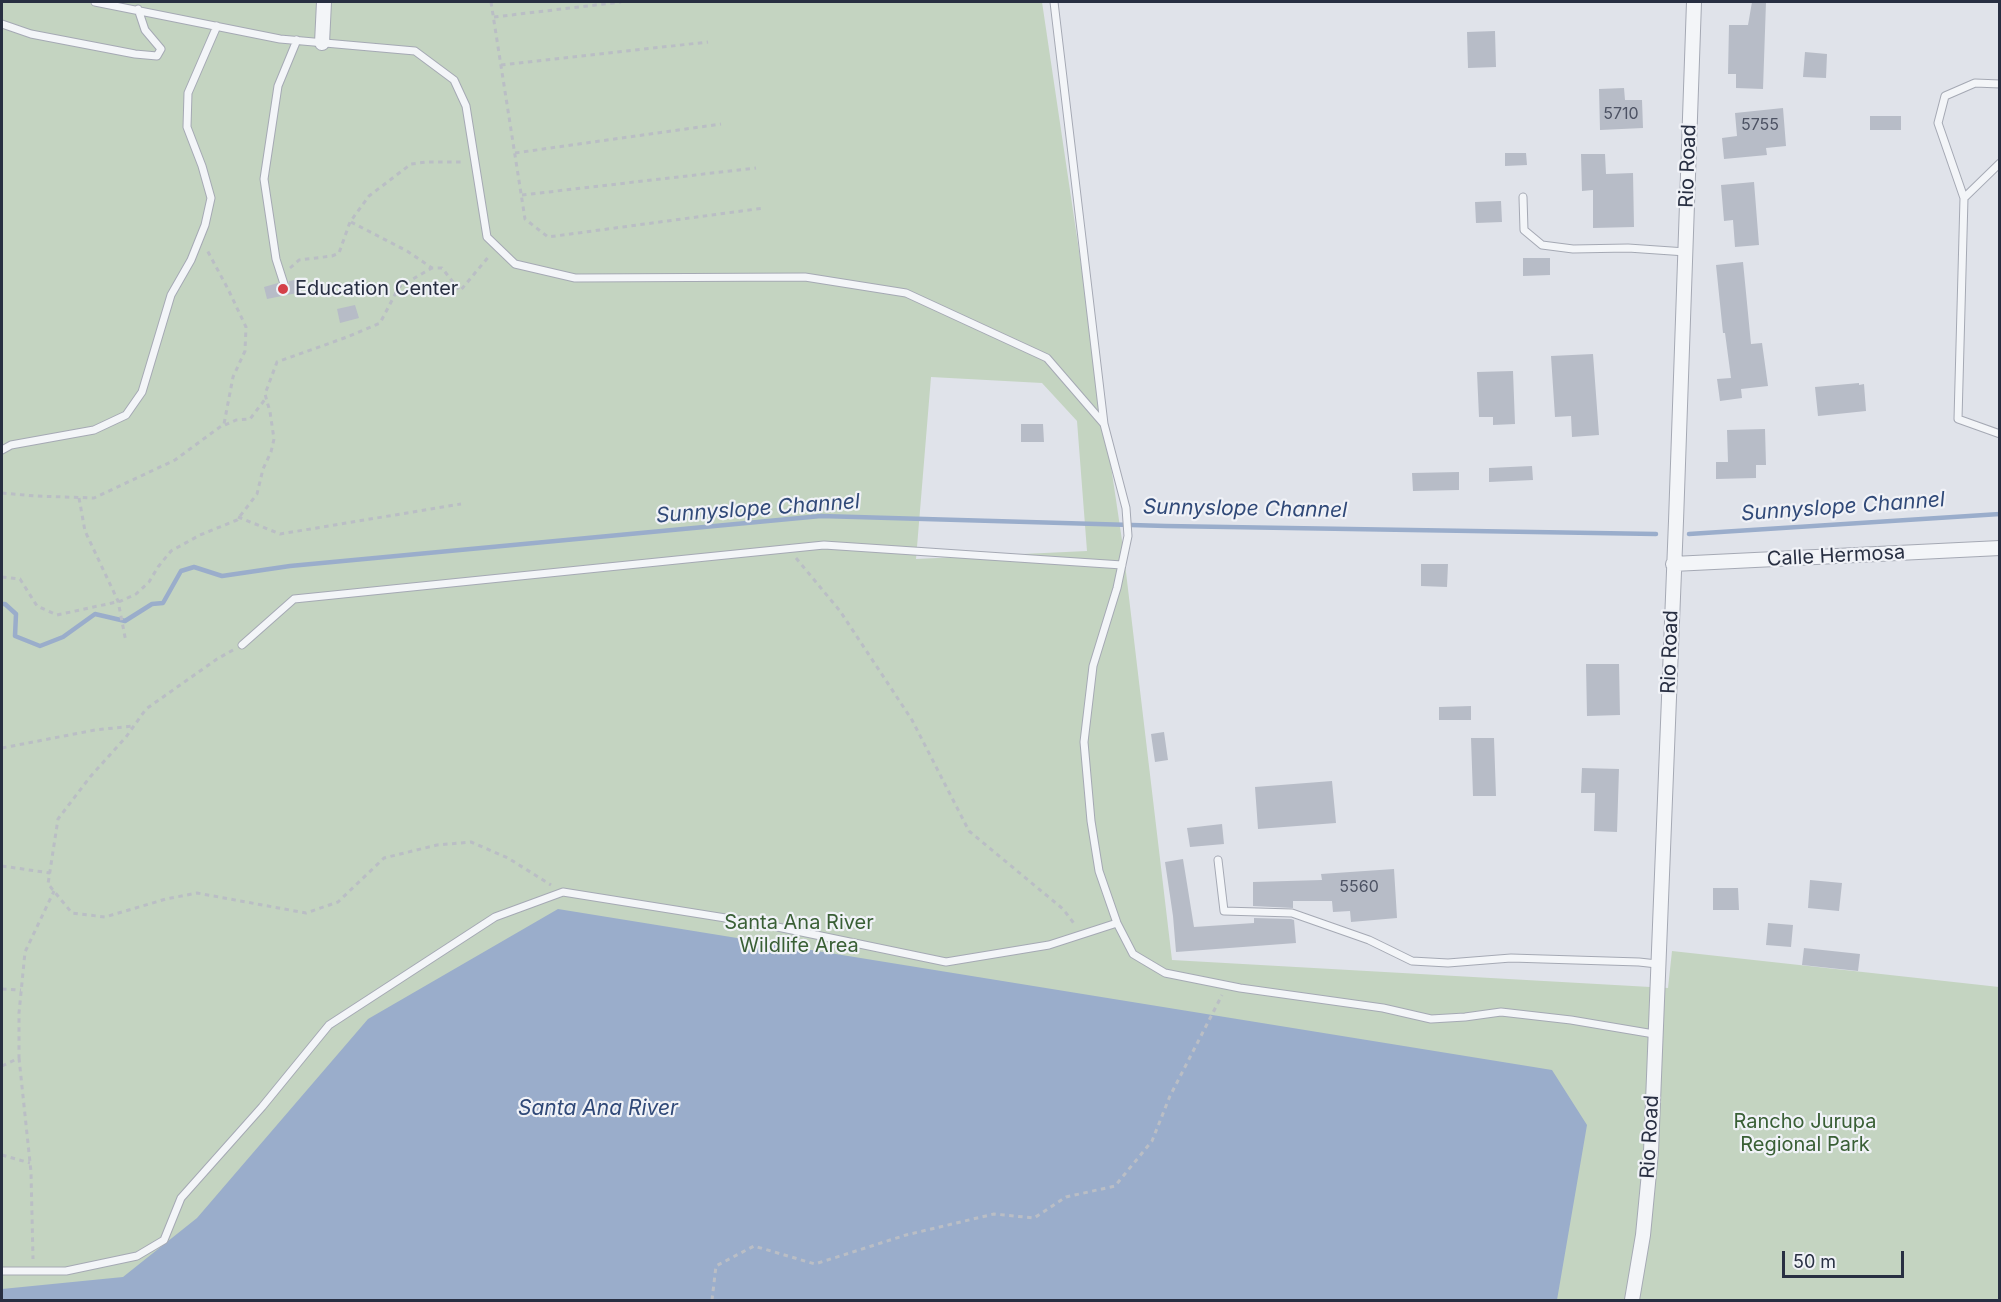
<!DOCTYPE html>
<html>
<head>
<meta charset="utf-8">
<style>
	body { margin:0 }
	#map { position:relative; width:2001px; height:1302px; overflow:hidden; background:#e0e3ea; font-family:Inter,sans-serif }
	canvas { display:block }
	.frame { position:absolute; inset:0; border:3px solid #282f42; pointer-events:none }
	.scale { position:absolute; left:1782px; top:1251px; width:122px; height:27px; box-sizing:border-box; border:3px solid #282f42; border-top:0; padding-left:8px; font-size:18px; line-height:21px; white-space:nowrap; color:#282f42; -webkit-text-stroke:4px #f0f2f7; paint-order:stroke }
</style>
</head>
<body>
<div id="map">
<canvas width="2001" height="1302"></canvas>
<div class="frame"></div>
<div class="scale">50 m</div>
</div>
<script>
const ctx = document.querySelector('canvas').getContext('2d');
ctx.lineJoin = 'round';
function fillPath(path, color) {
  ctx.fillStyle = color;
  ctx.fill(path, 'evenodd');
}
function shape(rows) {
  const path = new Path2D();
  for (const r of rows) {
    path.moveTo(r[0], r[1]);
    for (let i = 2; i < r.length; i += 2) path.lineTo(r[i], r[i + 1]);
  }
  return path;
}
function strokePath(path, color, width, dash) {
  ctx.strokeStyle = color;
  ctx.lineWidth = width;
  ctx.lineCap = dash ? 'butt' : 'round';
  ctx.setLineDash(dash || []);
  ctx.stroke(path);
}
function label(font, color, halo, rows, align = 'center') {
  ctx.font = font + ' Inter,sans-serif';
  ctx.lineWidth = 4.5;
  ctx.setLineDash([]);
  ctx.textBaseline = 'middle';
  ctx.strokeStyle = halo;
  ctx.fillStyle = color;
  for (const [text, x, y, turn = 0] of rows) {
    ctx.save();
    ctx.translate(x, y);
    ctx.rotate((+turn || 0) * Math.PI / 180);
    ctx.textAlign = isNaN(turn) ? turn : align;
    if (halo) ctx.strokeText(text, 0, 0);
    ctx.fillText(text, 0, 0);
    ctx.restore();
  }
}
const green = shape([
	[2,2,1042,2,1123,547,1172,960,1668,988,1672,951,1999,987,1999,1300,2,1300],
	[931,377,1042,383,1077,421,1087,551,916,559]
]);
const water = shape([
	[558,909,1552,1070,1587,1125,1557,1300,2,1300,2,1289,123,1277,197,1218,368,1019]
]);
const stream = shape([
	[1689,534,2000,514],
	[2,604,5,604,16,614,15,636,40,646,63,637,95,614,125,621,152,604,163,603,181,571,194,567,222,576,290,566,821,516,1166,526,1656,534]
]);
const building = shape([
	[1752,2,1766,2,1763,89,1736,88,1736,74,1728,74,1729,25,1748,25],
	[1495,31,1496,67,1468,68,1467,32],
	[1805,52,1827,54,1826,78,1803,77],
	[1624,88,1625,100,1642,100,1643,128,1600,130,1599,89],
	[1783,108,1786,146,1766,148,1767,155,1724,159,1722,138,1737,136,1735,113],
	[1870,116,1901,116,1901,130,1870,130],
	[1505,153,1526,153,1527,165,1505,166],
	[1581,154,1605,154,1606,174,1633,173,1634,227,1593,228,1593,190,1582,191],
	[1754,182,1759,245,1735,247,1733,220,1724,221,1721,185],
	[1501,201,1502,222,1476,223,1475,202],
	[1523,258,1550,258,1550,275,1523,276],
	[1743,262,1751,344,1762,343,1768,386,1741,389,1742,398,1720,401,1717,379,1731,378,1725,333,1723,333,1716,265],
	[299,279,302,292,267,299,264,287,278,283,281,288,285,289,289,286,289,281],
	[355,305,359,318,340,323,337,309],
	[1593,354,1599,435,1572,437,1571,416,1555,417,1551,356],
	[1513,371,1515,424,1493,425,1493,417,1479,417,1477,372],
	[1859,383,1859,385,1864,384,1866,411,1818,416,1815,387],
	[1021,424,1043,424,1044,442,1021,442],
	[1765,429,1766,465,1756,465,1756,478,1716,479,1716,462,1728,462,1727,430],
	[1532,466,1533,480,1489,482,1489,468],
	[1459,472,1459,490,1413,491,1412,473],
	[1421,564,1448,564,1447,587,1421,586],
	[1586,664,1619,664,1620,715,1587,716],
	[1471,706,1471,720,1439,720,1439,707],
	[1164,732,1168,760,1155,762,1151,734],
	[1471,738,1494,738,1496,796,1473,796],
	[1582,768,1619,769,1617,832,1594,831,1595,793,1581,793],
	[1332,781,1336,823,1258,829,1255,787],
	[1222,824,1224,844,1190,847,1187,828],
	[1183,859,1194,927,1254,923,1254,918,1291,919,1294,920,1296,943,1176,952,1173,916,1165,862],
	[1394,869,1397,918,1351,922,1350,911,1333,912,1332,901,1293,901,1293,908,1253,906,1253,882,1322,880,1321,874],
	[1810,880,1842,883,1839,911,1808,908],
	[1713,888,1738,888,1739,910,1713,910],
	[1768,923,1793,925,1791,947,1766,945],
	[1804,948,1860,954,1858,971,1802,965]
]);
const path = shape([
	[491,2,525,219,548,237,764,208],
	[494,17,621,2],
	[501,65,708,42],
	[515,153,721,124],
	[522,195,756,168],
	[351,222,407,251,432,268,442,268,460,291,490,255],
	[290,268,299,260,332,256,339,253,350,222,369,196,411,164,427,162,465,162],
	[225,425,236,420,250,419,266,398],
	[2,493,35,496,94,498,175,460,224,424,233,377,245,351,246,327,228,289,207,250],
	[79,498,85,531,118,601,126,642],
	[238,517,280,534,461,504],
	[796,558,840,611,912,720,969,831,1063,909,1076,926],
	[2,577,20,579,37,606,57,615,121,601,136,594,149,582,158,567,171,551,200,535,237,520,257,494,263,469,271,452,274,439,270,412,265,394,277,362,347,337,380,323,399,287,432,268],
	[233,650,217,659,146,709,126,737,90,777,58,819,48,884,72,913,105,917,166,899,197,893,306,913,338,902,384,858,437,845,471,842,508,858,551,885],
	[2,748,95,730,133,726],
	[2,866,50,873],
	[2,989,21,990],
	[19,1058,31,1172,33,1259],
	[2,1066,19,1058,19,1013,25,952,54,891],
	[2,1155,30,1163],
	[712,1300,716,1266,754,1246,815,1264,906,1235,994,1214,1034,1218,1066,1197,1115,1186,1152,1141,1170,1096,1222,995]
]);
const lane = shape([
	[95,2,280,39,415,51,454,80,466,106,487,237,515,264,575,278,805,277,906,293,1047,358,1104,424,1126,508,1128,536,1117,588,1093,666,1084,742,1091,821,1099,871,1117,923,1133,954,1165,973,1240,988,1383,1008,1431,1019,1465,1017,1501,1012,1571,1020,1654,1034],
	[1054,2,1104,424],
	[2,24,31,34,135,54,157,56,161,49,145,30,138,9],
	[2000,163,1964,198,1958,419,2000,434],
	[1523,197,1524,230,1542,245,1573,249,1628,248,1686,252],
	[1964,198,1938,123,1945,96,1975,83,2000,84],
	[284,284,276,259,264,179,278,86,297,40],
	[2,450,11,445,94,430,126,415,142,392,171,295,191,260,205,225,211,198,202,166,187,127,188,93,217,26],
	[242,645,294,599,824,545,1122,565],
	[1218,860,1224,911,1292,913,1369,940,1412,961,1448,963,1511,958,1639,962,1657,964],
	[2,1271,66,1271,137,1256,164,1240,181,1198,262,1107,329,1025,495,917,563,892,763,924,946,962,1049,945,1117,923]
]);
const street = shape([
	[322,43,324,2],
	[1673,564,2000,548],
	[1632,1300,1643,1235,1651,1152,1676,521,1694,2]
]);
const markers = [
	[283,289,6,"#d44048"]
];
const numberNames = [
	["5710",1621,114],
	["5755",1760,125],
	["5560",1359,887]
];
const streetNames = [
	["Rio Road",1688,166,-88],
	["Calle Hermosa",1836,556,-3],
	["Rio Road",1670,652,-88],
	["Rio Road",1650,1137,-87]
];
const poiNames = [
	["Education Center",295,289]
];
const parkNames = [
	["Santa Ana River",799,923],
	["Wildlife Area",799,946],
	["Rancho Jurupa",1805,1122],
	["Regional Park",1805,1145]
];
const waterNames = [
	["Sunnyslope Channel",1843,507,-4],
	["Sunnyslope Channel",758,509,-4],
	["Sunnyslope Channel",1245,509,1],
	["Santa Ana River",598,1109]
];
fillPath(green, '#c4d4c1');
fillPath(water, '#9aadcb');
strokePath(stream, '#9aadcb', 4.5);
fillPath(building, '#b7bcc7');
strokePath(lane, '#a5a9b4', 9);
strokePath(street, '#a5a9b4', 16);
strokePath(path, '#babec5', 3, [4.5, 4.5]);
strokePath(lane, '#f3f5f8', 7);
strokePath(street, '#f3f5f8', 14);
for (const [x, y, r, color] of markers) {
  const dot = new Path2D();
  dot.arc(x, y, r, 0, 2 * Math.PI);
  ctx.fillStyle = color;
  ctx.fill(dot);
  strokePath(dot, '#f0f2f7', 2);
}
label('16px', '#4c5263', null, numberNames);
label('20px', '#282f42', '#f0f2f7', streetNames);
label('20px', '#282f42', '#f0f2f7', poiNames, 'left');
label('20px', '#395f35', '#f0f2f7', parkNames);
label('italic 21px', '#304978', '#f0f2f7', waterNames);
</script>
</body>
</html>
